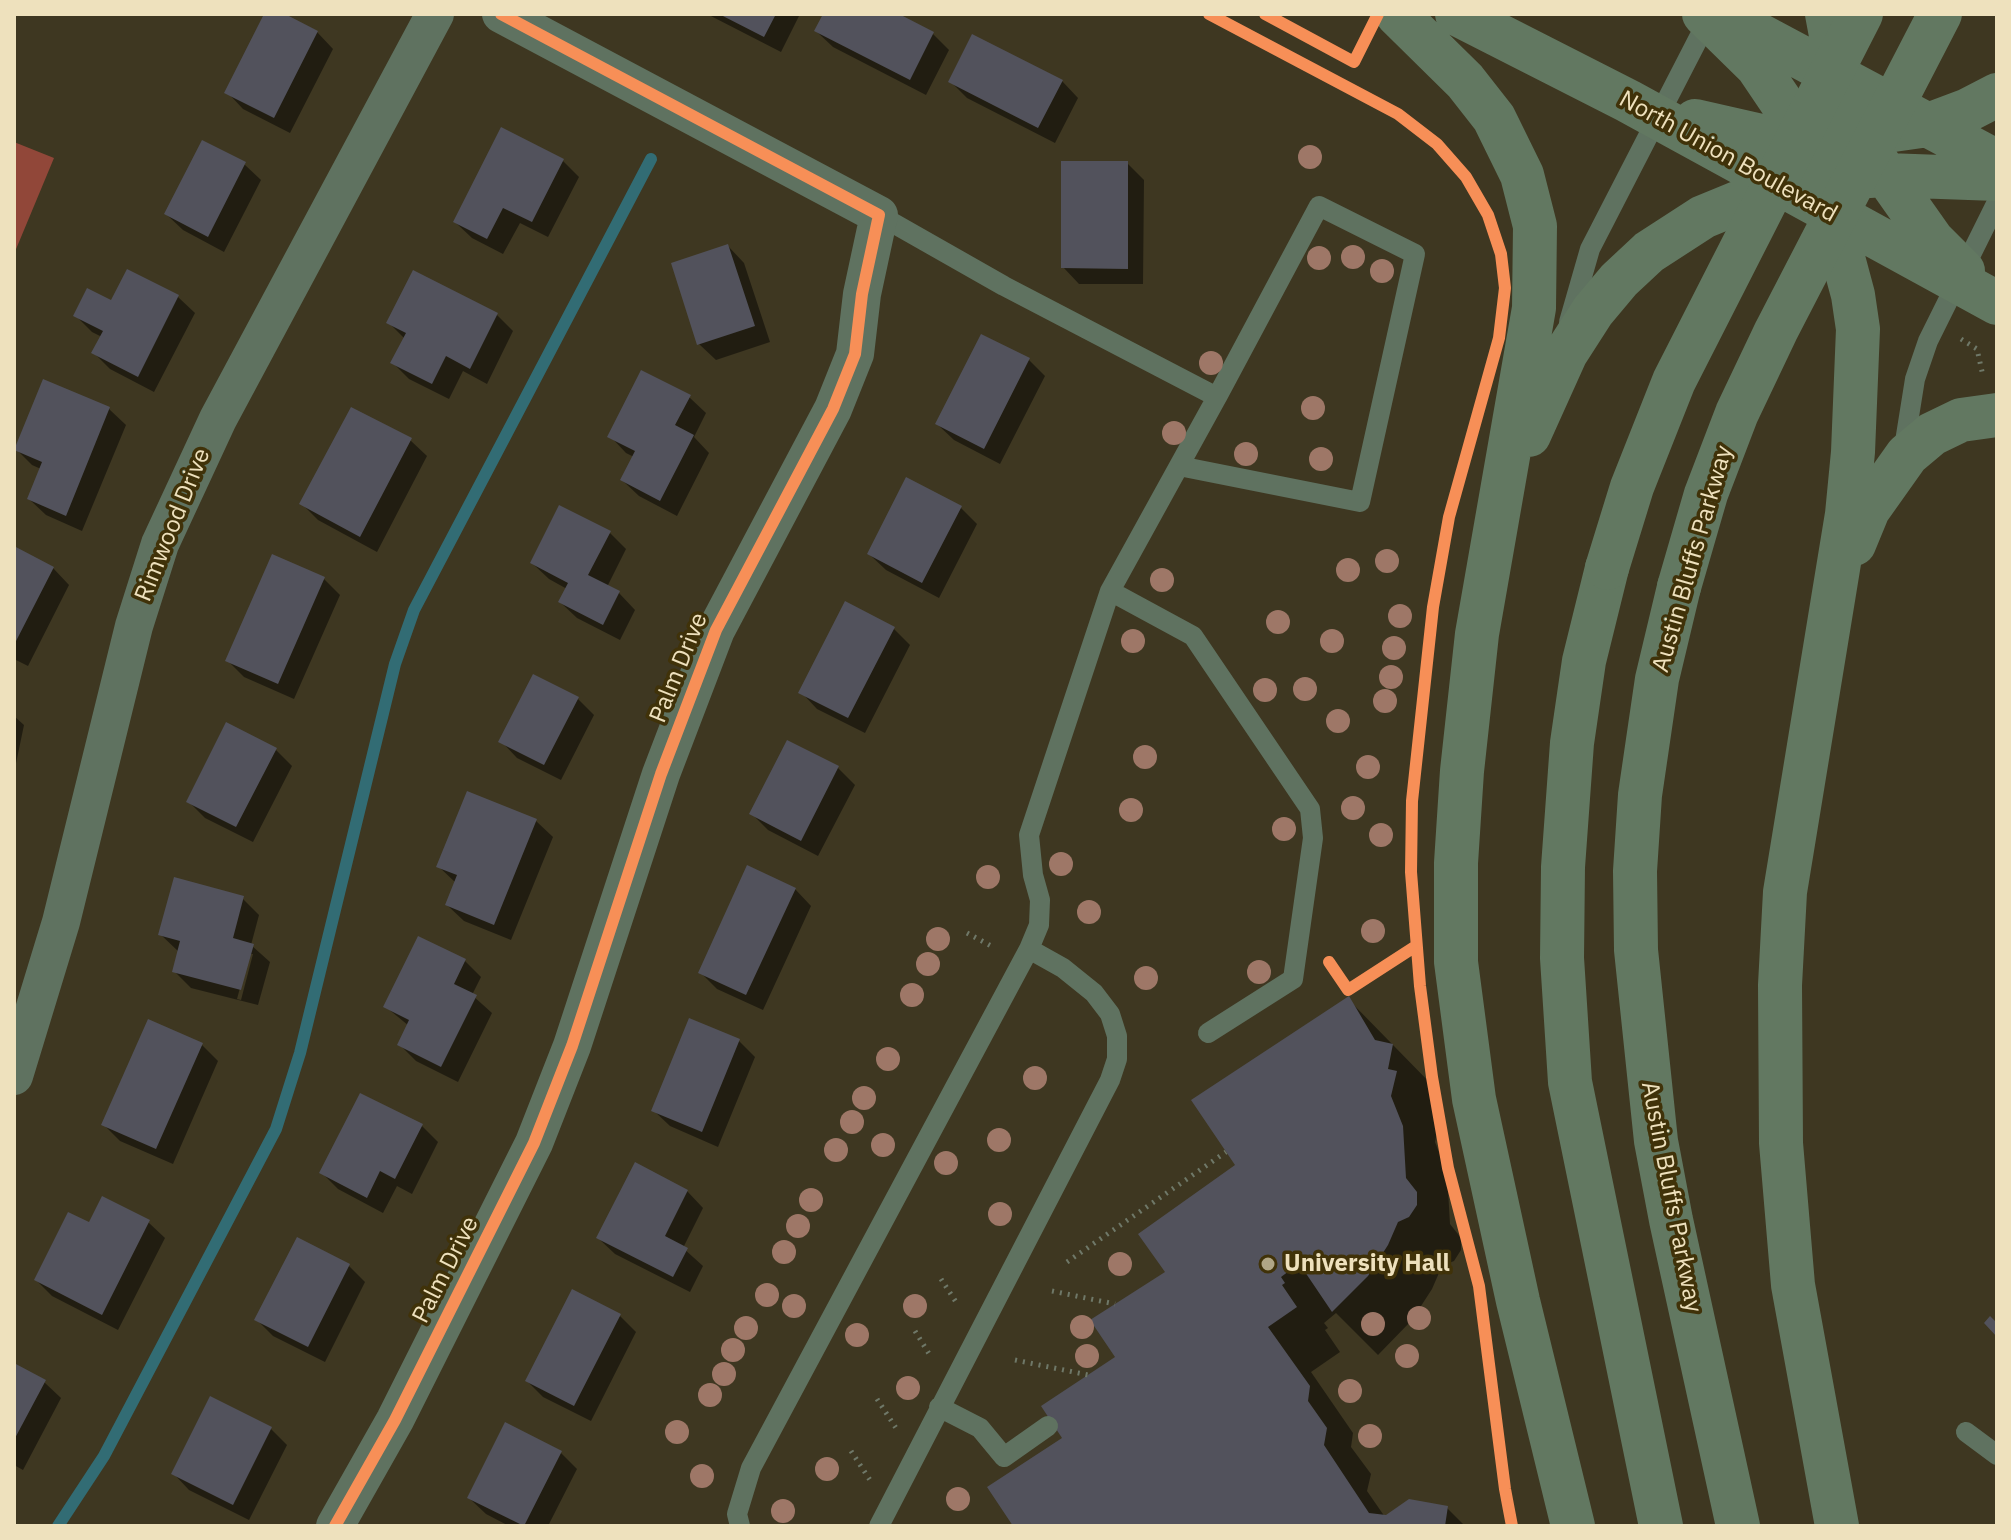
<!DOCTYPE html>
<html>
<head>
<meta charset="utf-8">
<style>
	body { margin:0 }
	#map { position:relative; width:2011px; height:1540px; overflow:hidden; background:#3e3721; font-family:"IBM Plex Sans",sans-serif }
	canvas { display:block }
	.frame { position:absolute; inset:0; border:16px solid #eee1bd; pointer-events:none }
</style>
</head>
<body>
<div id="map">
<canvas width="2011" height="1540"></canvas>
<div class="frame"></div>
</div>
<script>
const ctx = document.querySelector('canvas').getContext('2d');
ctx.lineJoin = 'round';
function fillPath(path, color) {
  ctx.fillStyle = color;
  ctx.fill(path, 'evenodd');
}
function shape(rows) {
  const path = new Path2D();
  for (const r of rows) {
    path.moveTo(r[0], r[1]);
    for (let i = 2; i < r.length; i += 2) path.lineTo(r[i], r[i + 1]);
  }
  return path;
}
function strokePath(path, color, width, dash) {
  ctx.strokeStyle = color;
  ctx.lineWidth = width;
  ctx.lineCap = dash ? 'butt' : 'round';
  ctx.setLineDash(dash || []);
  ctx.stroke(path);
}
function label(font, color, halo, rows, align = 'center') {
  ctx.font = font + ' "IBM Plex Sans",sans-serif';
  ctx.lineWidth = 7;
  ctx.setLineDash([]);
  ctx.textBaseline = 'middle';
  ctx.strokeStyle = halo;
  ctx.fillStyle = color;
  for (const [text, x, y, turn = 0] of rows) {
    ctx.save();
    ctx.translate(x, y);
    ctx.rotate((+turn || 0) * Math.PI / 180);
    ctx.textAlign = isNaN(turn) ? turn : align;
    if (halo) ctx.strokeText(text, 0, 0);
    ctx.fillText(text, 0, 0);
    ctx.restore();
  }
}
const green = shape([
	[14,142,54,158,14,254]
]);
const shadow = shape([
	[267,14,281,14,317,32,333,49,290,133,243,109,227,92],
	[707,14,800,14,781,52],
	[825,14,894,14,933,34,949,50,926,95,833,47,816,31],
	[950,81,1062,81,1078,98,1055,143,967,98],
	[563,161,579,177,548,237,520,223,503,254,472,238,455,222],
	[1127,163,1144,180,1143,284,1079,284,1063,267],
	[244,164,261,180,224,252,183,230,166,214],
	[728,246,744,263,770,342,716,360,699,344],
	[128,271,178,297,195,313,154,392,110,369,94,353,102,337,92,332,75,315,112,303],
	[497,315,513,331,487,384,463,371,449,399,409,379,393,363,405,339,388,322],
	[1029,360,1045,376,1000,464,954,440,937,424],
	[689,397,706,413,694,437,709,453,677,516,639,496,622,480,634,457,626,453,610,436],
	[109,409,126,425,82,531,46,515,29,499,41,469,32,465,16,449],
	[410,440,427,456,377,552,318,520,302,504],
	[960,507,977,524,939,598,886,570,869,554],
	[610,533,626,549,607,587,619,593,635,610,620,640,577,618,560,602,567,589,549,579,532,563],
	[14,548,53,568,69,585,28,666,14,659],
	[324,579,340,595,294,699,244,677,227,660],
	[893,628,910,645,865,733,817,709,801,692],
	[578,699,594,715,561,780,517,758,501,741],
	[14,716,24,725,14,773],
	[788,743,838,768,855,785,818,856,768,830,752,814],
	[276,750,292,766,253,842,205,818,188,801],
	[468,794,536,821,553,837,511,940,464,921,447,905,456,883,438,866],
	[795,889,811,906,763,1010,717,989,700,972],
	[242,898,259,915,251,945,270,962,258,1005,191,988,174,971,179,952,160,934],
	[249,954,253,954,241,1000,237,999],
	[465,961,481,977,472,995,492,1013,458,1082,416,1061,400,1045,409,1026,386,1007],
	[1348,999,1437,1090,1433,1110,1440,1118,1435,1142,1447,1173,1450,1224,1461,1238,1461,1250,1454,1261,1442,1266,1432,1289,1412,1320,1378,1355,1336,1313,1324,1323,1328,1328,1325,1330,1340,1352,1311,1372,1353,1433,1351,1447,1371,1474,1367,1491,1385,1517,1447,1508,1465,1526,1016,1526,1064,1439,1118,1358,1167,1272],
	[739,1041,755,1057,718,1147,670,1126,653,1110],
	[202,1045,218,1061,173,1164,120,1141,104,1125],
	[422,1126,438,1142,412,1194,397,1186,383,1213,338,1189,322,1173],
	[687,1191,703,1208,683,1248,703,1266,690,1292,615,1254,598,1238],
	[148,1222,165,1238,118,1330,52,1296,36,1280,90,1225],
	[349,1266,365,1282,325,1362,273,1336,257,1320],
	[620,1316,636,1332,591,1421,543,1397,527,1381],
	[14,1366,44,1382,61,1398,23,1470,14,1465],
	[211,1398,271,1429,287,1445,249,1520,189,1490,173,1473],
	[561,1453,577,1469,548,1526,509,1526,486,1514,469,1498]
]);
const stream = shape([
	[58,1526,104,1456,276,1129,300,1053,395,664,414,610,651,159]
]);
const building = shape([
	[264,14,285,14,318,31,274,118,224,93],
	[719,14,776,14,764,37],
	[823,14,899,14,934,32,910,80,814,31],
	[972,34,1063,80,1038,128,948,82],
	[501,127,564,159,532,222,503,208,487,239,453,222],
	[202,140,246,162,208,237,164,214],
	[1061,161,1128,161,1128,269,1061,268],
	[728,244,755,326,697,345,671,263],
	[127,269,179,295,138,377,91,353,103,331,73,316,87,288,111,300],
	[413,270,498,313,470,369,446,356,432,384,390,363,406,333,386,323],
	[981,334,1030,358,984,449,935,424],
	[641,370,691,395,675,425,694,435,660,501,620,480,635,451,607,437],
	[43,379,110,407,66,516,27,499,42,462,14,450],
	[351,407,412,438,360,537,299,504],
	[906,477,962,506,922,583,867,554],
	[559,505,611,531,588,575,620,591,603,625,558,602,568,583,530,563],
	[14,546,54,567,14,645],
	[272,554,325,577,278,684,225,661],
	[845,601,895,627,848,718,798,693],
	[533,674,579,697,544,765,498,742],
	[226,722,277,748,236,827,186,802],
	[787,740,839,766,801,841,749,814],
	[467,791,537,819,494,925,445,905,457,875,436,867],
	[747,865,796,888,746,995,698,973],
	[174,877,244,896,233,938,254,944,241,990,172,972,180,941,158,935],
	[418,936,466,959,454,984,477,995,441,1067,397,1045,409,1020,383,1007],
	[1349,996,1375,1040,1393,1044,1388,1069,1397,1071,1391,1096,1403,1126,1406,1178,1417,1192,1417,1205,1409,1217,1398,1222,1388,1245,1368,1276,1332,1312,1305,1272,1296,1272,1293,1268,1281,1277,1285,1283,1282,1285,1297,1307,1268,1327,1310,1386,1308,1401,1327,1428,1324,1445,1369,1513,1386,1515,1409,1499,1448,1506,1445,1526,1013,1526,987,1487,1062,1438,1041,1406,1115,1357,1090,1320,1165,1272,1138,1234,1235,1165,1191,1100],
	[689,1018,740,1039,702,1132,651,1111],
	[148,1019,203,1043,156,1149,101,1125],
	[360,1093,423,1124,395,1179,380,1171,367,1198,319,1173],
	[635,1162,688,1190,665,1236,688,1248,673,1277,596,1238],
	[102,1196,150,1220,102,1315,34,1280,68,1212,89,1222],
	[297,1237,350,1264,308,1347,254,1320],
	[572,1289,621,1314,574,1406,525,1381],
	[1990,1316,1997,1323,1997,1337,1984,1323],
	[14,1363,46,1380,14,1440],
	[210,1396,272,1427,233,1505,171,1474],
	[505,1422,562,1451,524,1526,467,1498]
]);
const path = shape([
	[1961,339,1977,349,1983,376],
	[967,933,995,948],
	[1067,1262,1226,1152],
	[941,1279,958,1305],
	[1052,1291,1115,1304],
	[915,1331,931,1357],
	[1015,1360,1088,1375],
	[877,1399,896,1428],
	[851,1451,870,1480]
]);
const lane = shape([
	[1569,322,1590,249,1711,14],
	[1903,454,1915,379,1928,341,1997,202],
	[1179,466,1360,502,1415,254,1319,206,1217,397],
	[1110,591,1193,636,1310,809,1313,838,1293,979,1208,1033],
	[939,1407,980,1428,1004,1457,1048,1426],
	[1966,1432,1997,1455],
	[740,1526,737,1514,751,1468,1029,949,1039,925,1040,900,1033,875,1029,835,1110,591,1217,397,1004,286,879,215],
	[879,1526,1110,1080,1117,1059,1117,1036,1110,1014,1094,993,1063,968,1029,949]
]);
const street = shape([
	[14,1076,61,922,134,626,160,544,218,419,435,14],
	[335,1526,395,1420,534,1143,572,1046,661,774,716,630,833,409,855,354,862,294,879,215,501,14]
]);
const primary = shape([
	[1397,14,1465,81,1494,118,1522,175,1535,226,1534,308,1477,634,1462,771,1456,863,1456,962,1474,1099,1518,1301,1573,1526],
	[1457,14,1628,101,1997,303],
	[1704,14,1757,66,1805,137,1831,213,1853,295,1858,329,1853,452,1847,514,1785,892,1780,985,1781,1143,1793,1285,1837,1526],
	[1827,14,1839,78,1858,135,1932,240,1963,271],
	[1731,20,1997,162],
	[1695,121,1761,136,1858,135,1928,125,1968,110,1997,95],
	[1529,435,1566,353,1593,311,1619,280,1649,252,1703,217,1742,201,1819,179,1886,175,1997,179],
	[1854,544,1868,510,1907,455,1932,434,1961,420,1997,415],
	[1607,568,1584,661,1572,743,1563,867,1562,958,1570,1082,1661,1526],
	[1679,587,1657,679,1640,795,1635,871,1636,950,1656,1141,1671,1220,1738,1526]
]);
const primaryBridge = shape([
	[1607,568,1632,487,1674,381,1861,14],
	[1679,587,1706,494,1737,413,1776,331,1940,14]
]);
const cycleway = shape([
	[1209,14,1398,114,1437,144,1466,177,1488,215,1501,254,1505,288,1499,338,1449,517,1433,607,1412,801,1411,872,1420,986,1432,1077,1448,1168,1479,1286,1505,1489,1512,1526],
	[1265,14,1354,62,1378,14],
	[1329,962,1348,990,1416,946],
	[335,1526,395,1420,534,1143,572,1046,661,774,716,630,833,409,855,354,862,294,879,215,501,14]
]);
const trees = [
	[1310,157],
	[1353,257],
	[1319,258],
	[1382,271],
	[1211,363],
	[1313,408],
	[1174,433],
	[1246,454],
	[1321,459],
	[1387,561],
	[1348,570],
	[1162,580],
	[1400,616],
	[1278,622],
	[1133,641],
	[1332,641],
	[1394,648],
	[1391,677],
	[1305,689],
	[1265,690],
	[1385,701],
	[1338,721],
	[1145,757],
	[1368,767],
	[1353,808],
	[1131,810],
	[1284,829],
	[1381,835],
	[1061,864],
	[988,877],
	[1089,912],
	[1373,931],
	[938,939],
	[928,964],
	[1259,972],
	[1146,978],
	[912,995],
	[888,1059],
	[1035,1078],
	[864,1098],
	[852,1122],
	[999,1140],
	[883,1145],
	[836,1150],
	[946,1163],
	[811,1200],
	[1000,1214],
	[798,1226],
	[784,1252],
	[1120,1264],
	[767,1295],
	[794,1306],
	[915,1306],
	[1419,1318],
	[1373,1324],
	[1082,1327],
	[746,1328],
	[857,1335],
	[733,1350],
	[1087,1356],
	[1407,1356],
	[724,1374],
	[908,1388],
	[1350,1391],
	[710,1395],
	[677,1432],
	[1370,1436],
	[827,1469],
	[702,1476],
	[958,1499],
	[783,1511]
];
const markers = [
	[1268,1264,8,"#b0a686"]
];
const streetNames = [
	["North Union Boulevard",1728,157,29],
	["Rimwood Drive",173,525,-68],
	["Austin Bluffs Parkway",1693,559,-74],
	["Palm Drive",679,668,-68],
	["Austin Bluffs Parkway",1671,1197,79],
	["Palm Drive",446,1270,-63]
];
const poiNames = [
	["University Hall",1284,1264]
];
fillPath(green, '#914739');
fillPath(shadow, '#0007');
strokePath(stream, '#326c74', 12);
fillPath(building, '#52525c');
strokePath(path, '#6f7868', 5, [2, 6]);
strokePath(lane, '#5f7260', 20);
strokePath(street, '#5f7260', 38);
strokePath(primary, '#627861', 44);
strokePath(primaryBridge, '#627861', 44);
strokePath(cycleway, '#f78f57', 12);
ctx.fillStyle = '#9e7767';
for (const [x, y] of trees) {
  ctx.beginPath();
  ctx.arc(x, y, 12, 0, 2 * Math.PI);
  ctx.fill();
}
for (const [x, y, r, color] of markers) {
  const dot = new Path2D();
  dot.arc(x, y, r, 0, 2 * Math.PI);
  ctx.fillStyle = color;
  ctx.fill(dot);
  strokePath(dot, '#403209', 3);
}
label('24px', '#eee1bd', '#403209', streetNames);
label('bold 24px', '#eee1bd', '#403209', poiNames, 'left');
</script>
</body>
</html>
